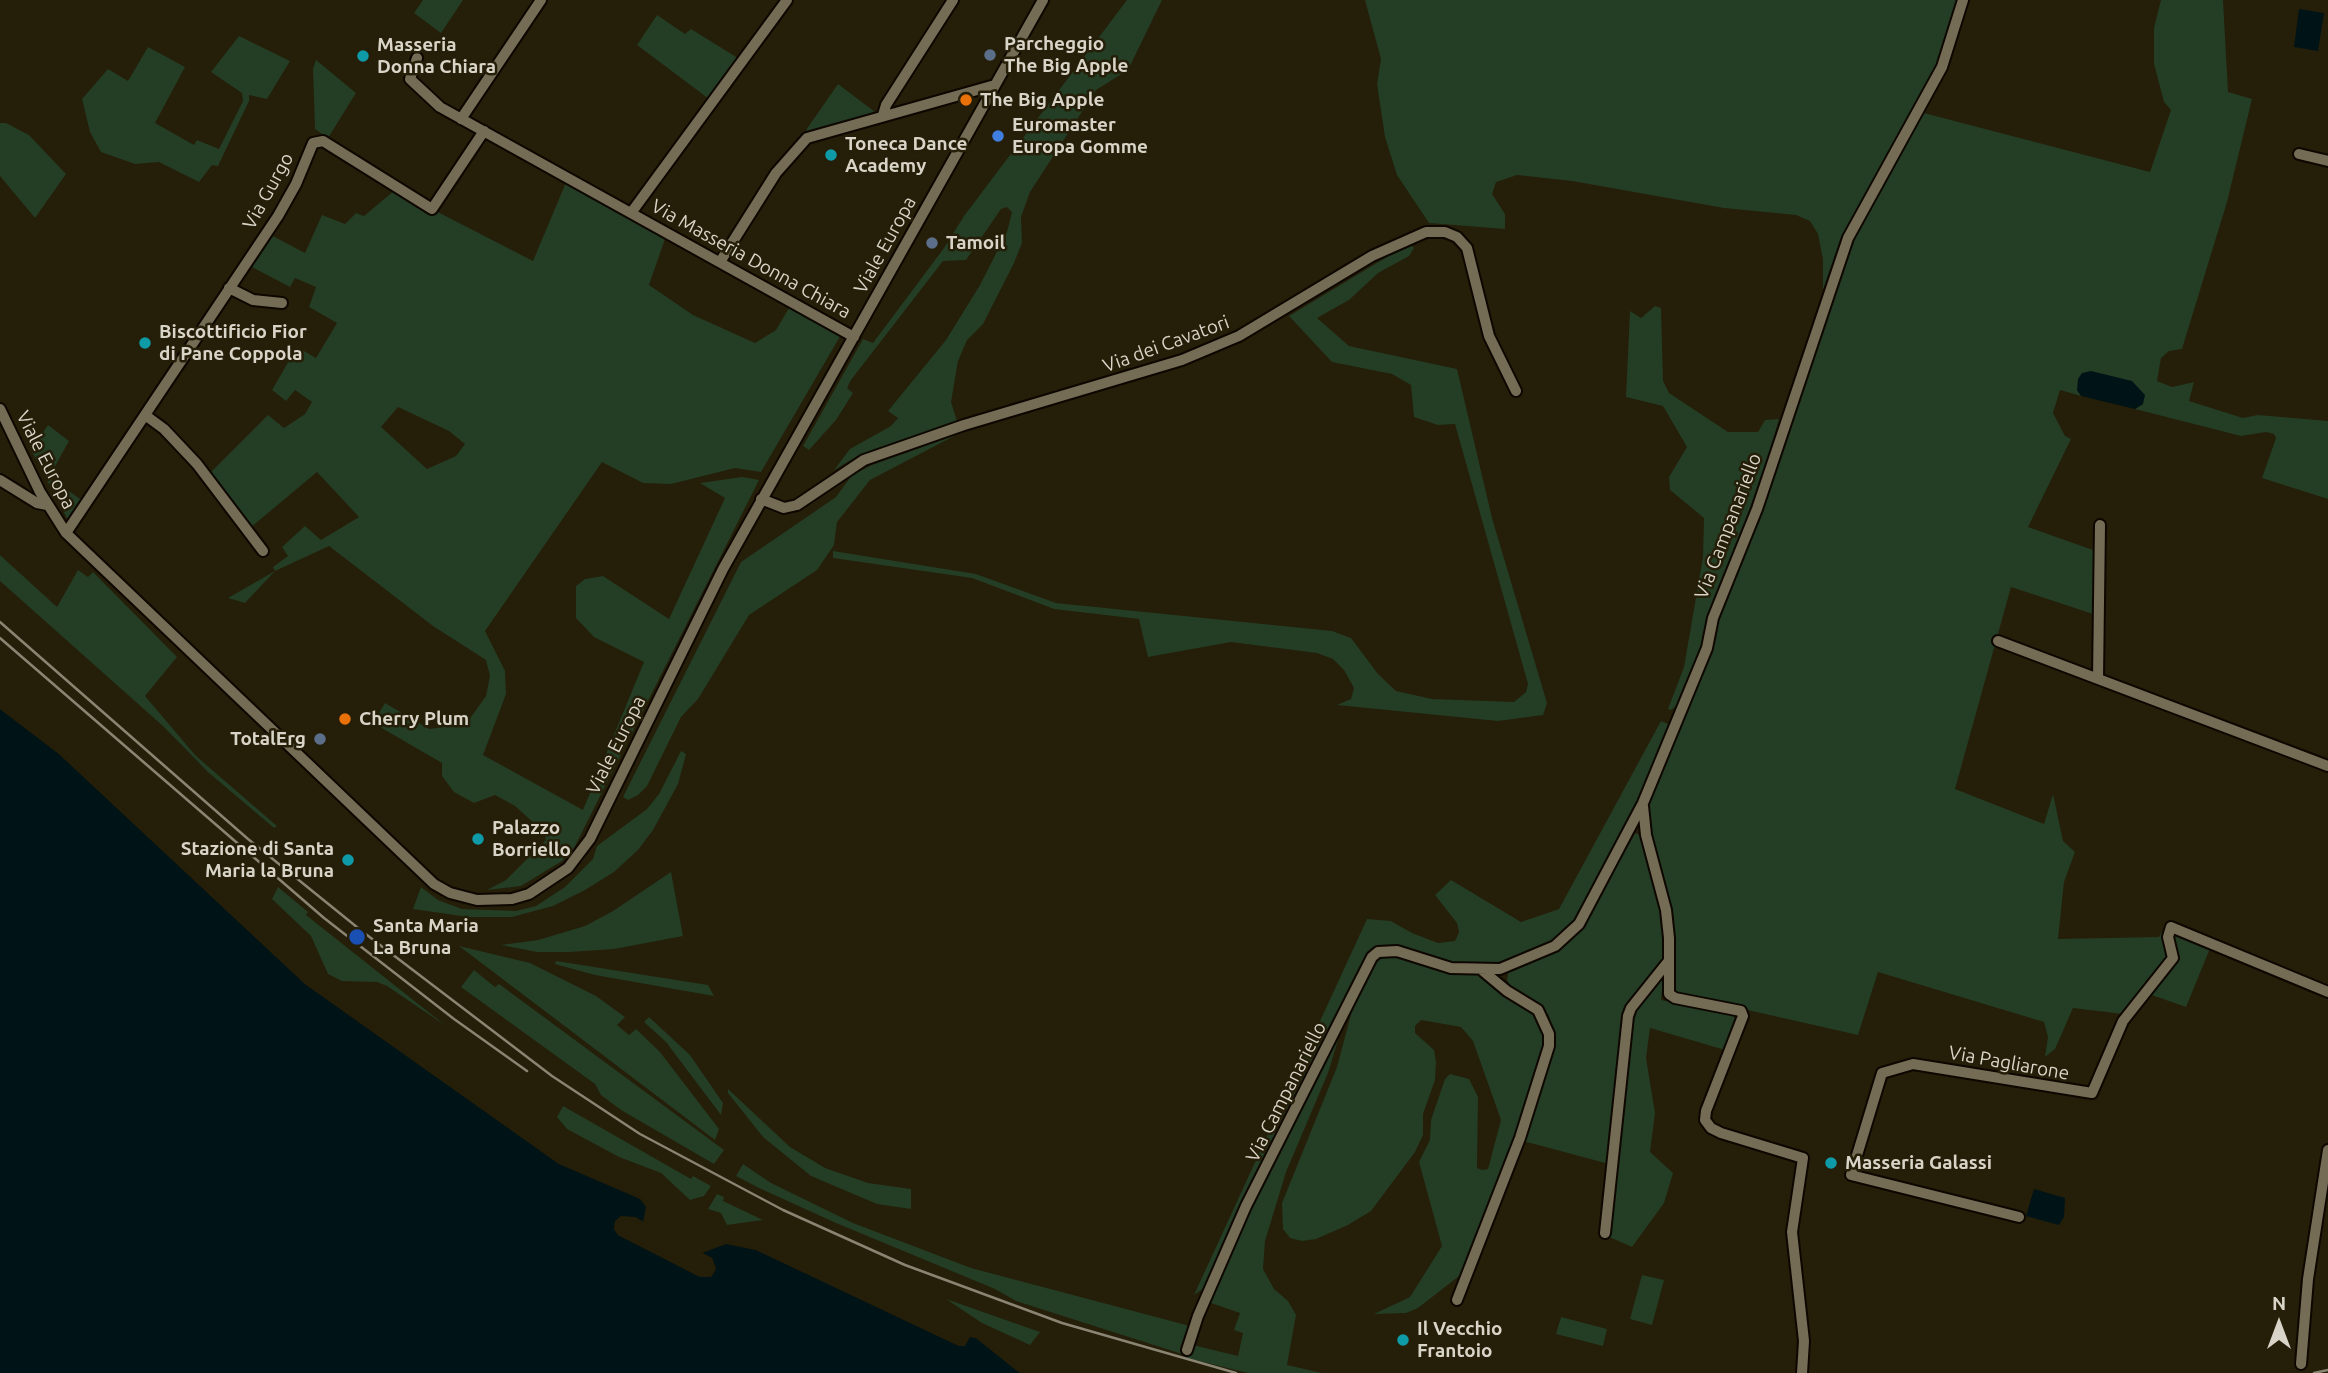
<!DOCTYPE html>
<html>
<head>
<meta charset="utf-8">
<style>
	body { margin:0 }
	#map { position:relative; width:2328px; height:1373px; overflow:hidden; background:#251e08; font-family:Ubuntu,sans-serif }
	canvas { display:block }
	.north { position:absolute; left:2244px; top:1289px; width:70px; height:70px; -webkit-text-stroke:5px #251e08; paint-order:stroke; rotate:0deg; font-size:19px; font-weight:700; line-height:28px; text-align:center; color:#d8d4c7 }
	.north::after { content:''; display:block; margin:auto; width:24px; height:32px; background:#d8d4c7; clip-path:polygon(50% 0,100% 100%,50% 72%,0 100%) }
</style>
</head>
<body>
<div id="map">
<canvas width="2328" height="1373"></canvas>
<div class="north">N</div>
</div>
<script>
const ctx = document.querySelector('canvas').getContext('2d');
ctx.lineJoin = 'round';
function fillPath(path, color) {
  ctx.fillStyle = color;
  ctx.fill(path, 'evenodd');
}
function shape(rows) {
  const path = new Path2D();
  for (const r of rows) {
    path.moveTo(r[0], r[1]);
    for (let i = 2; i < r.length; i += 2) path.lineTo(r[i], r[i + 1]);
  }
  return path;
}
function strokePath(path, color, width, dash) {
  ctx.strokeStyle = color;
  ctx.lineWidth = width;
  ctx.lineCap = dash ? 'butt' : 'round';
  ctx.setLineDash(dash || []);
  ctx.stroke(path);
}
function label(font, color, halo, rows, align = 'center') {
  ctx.font = font + ' Ubuntu,sans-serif';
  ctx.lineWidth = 5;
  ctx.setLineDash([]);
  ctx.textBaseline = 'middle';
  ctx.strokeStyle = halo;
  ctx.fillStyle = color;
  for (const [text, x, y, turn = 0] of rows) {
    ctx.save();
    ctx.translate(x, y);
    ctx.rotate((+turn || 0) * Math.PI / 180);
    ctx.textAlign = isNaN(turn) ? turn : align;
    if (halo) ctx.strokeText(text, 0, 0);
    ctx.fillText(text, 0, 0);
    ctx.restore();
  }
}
const green = shape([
	[423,0,463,0,441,33,414,13],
	[1127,0,1162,0,1128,70,1096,90,1030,192,1021,217,1022,243,1014,263,983,324,967,340,958,361,951,402,957,421,859,455,834,470,850,449,891,426,898,418,888,411,946,340,980,285,1007,232,1012,212,1007,207,1001,209,966,260,943,261,851,380,847,388,853,393,836,420,809,450,803,446,863,339,873,343,944,248,964,216],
	[1365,0,1960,0,1938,65,1842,235,1823,290,1823,259,1818,234,1810,221,1796,215,1724,208,1572,181,1517,175,1496,182,1492,194,1505,214,1505,229,1429,223,1397,175,1385,137,1377,84,1381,59],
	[2161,0,2223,0,2228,92,2252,99,2227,202,2182,349,2169,351,2161,358,2157,381,2172,387,2194,382,2189,401,2243,418,2258,415,2328,421,2328,499,2262,478,2276,438,2274,434,2266,432,2241,436,2135,409,2143,404,2077,390,2081,396,2060,390,2053,413,2065,436,2071,439,2028,527,2096,551,2096,615,2011,587,1955,789,2044,824,2053,794,2063,841,2075,852,2064,882,2058,939,2159,937,2165,927,2170,955,2123,1014,2073,1008,2055,1049,2045,1057,2048,1037,2044,1022,1878,972,1858,1035,1677,994,1673,990,1673,935,1650,833,1649,798,1714,645,1718,617,1850,246,1865,215,1924,113,2150,172,2171,110,2164,102,2154,64,2154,28],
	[657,15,685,34,691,29,741,60,713,102,637,45],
	[239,36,290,61,267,99,249,95,249,101,218,166,212,165,199,182,159,162,135,164,101,152,90,132,82,99,108,69,128,81,148,47,185,67,155,123,194,145,197,140,219,149,243,101,242,93,211,72],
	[316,60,356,93,328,138,315,129,313,69],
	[838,84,875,112,811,134,806,130],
	[0,123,6,123,29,135,66,174,35,218,0,176],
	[567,180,666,236,649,285,693,315,755,343,776,330,792,303,842,333,761,472,735,468,671,484,643,483,602,462,485,631,505,671,506,694,483,755,583,810,644,662,594,637,576,618,576,586,585,579,603,576,669,619,725,498,700,483,742,477,759,480,574,848,562,861,521,886,487,890,506,880,546,840,545,833,515,806,495,795,474,803,454,792,442,776,442,763,373,723,385,703,429,729,466,724,486,696,490,676,486,660,433,626,329,546,275,571,245,603,228,598,275,571,273,567,288,556,282,547,305,526,321,540,359,517,317,472,250,528,208,475,268,415,284,428,305,414,312,402,295,390,286,401,272,390,297,347,316,358,337,323,309,307,316,287,295,278,290,287,248,265,269,234,305,253,322,215,345,224,356,213,364,216,395,190,533,261],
	[398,407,449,431,465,444,456,456,427,469,381,427],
	[1410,243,1414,248,1409,256,1378,273,1349,300,1317,318,1349,346,1457,369,1492,518,1547,703,1543,715,1498,721,1337,705,1351,699,1354,688,1344,670,1333,659,1317,653,1231,642,1148,657,1139,619,1054,609,972,578,833,558,833,551,976,574,1056,603,1332,631,1351,638,1378,674,1396,691,1432,699,1514,702,1526,692,1528,684,1455,424,1438,425,1414,417,1411,385,1392,374,1332,362,1289,316],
	[1655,306,1661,308,1663,381,1669,393,1728,432,1758,432,1765,420,1779,419,1754,507,1702,645,1676,706,1671,710,1668,709,1684,667,1703,557,1704,518,1670,490,1669,477,1687,447,1663,406,1626,397,1630,311,1641,318],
	[48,425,69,441,49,477,83,501,69,522,31,450],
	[956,435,870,480,837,522,834,545,817,570,749,615,698,699,681,717,647,786,638,795,628,800,623,797,741,562,836,497,852,475,872,465],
	[0,555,57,607,78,570,88,577,93,572,177,657,145,696,196,756,277,826,274,828,208,772,164,727,0,581],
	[1661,721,1668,724,1667,731,1633,814,1571,928,1543,946,1506,962,1478,967,1454,964,1395,947,1375,948,1207,1286,1194,1295,1367,919,1391,921,1412,933,1438,943,1455,941,1459,932,1457,923,1435,895,1451,880,1521,922,1559,909],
	[681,751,686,754,678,784,653,830,638,850,614,872,585,890,553,906,512,917,468,917,413,909,421,887,438,900,462,909,516,911,536,906,565,887,593,859,597,846,647,809,659,794],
	[1635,833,1642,836,1664,922,1664,956,1625,1008,1609,1164,1523,1141,1553,1042,1549,1016,1541,1005,1512,989,1507,980,1509,969,1582,927],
	[671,872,683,936,614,949,569,952,537,952,501,945,538,940,585,926,613,911],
	[278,887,308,912,306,915,446,1026,387,986,377,982,342,981,328,974,311,936,272,899],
	[2172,930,2211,946,2186,1007,2146,993,2172,966],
	[459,946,530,963,596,996,625,1017,617,1025,629,1035,636,1029,660,1052,719,1129,715,1140],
	[1392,955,1458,974,1478,975,1525,1007,1541,1021,1546,1032,1528,1104,1463,1273,1418,1308,1406,1313,1374,1314,1410,1297,1442,1246,1419,1162,1430,1140,1431,1120,1445,1079,1450,1074,1469,1079,1478,1097,1477,1168,1482,1170,1488,1169,1501,1120,1473,1041,1461,1027,1421,1020,1415,1026,1415,1033,1434,1050,1436,1062,1435,1080,1423,1114,1423,1135,1415,1152,1371,1211,1348,1225,1316,1239,1302,1241,1290,1238,1283,1229,1282,1203,1337,1067,1353,1007,1374,961],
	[556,961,708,985,714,996,595,975,555,964],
	[474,970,495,987,499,984,724,1150,714,1164,621,1110,601,1095,595,1084,461,987],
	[1663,978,1661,1000,1733,1015,1736,1022,1725,1050,1650,1028,1646,1058,1655,1113,1650,1152,1673,1173,1664,1203,1632,1247,1607,1236,1633,1015],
	[649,1017,690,1055,723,1103,721,1115,666,1042,644,1022],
	[1345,1017,1328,1073,1286,1172,1265,1241,1263,1269,1274,1289,1288,1301,1296,1315,1287,1365,1322,1373,1248,1373,1187,1358,1193,1345,1238,1356,1243,1333,1234,1330,1240,1313,1208,1302,1230,1249],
	[728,1089,790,1147,825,1168,868,1183,911,1189,911,1209,877,1204,811,1176,763,1137,728,1093],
	[563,1106,691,1179,693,1176,711,1186,704,1196,690,1200,661,1173,619,1157,567,1129,557,1117],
	[743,1164,771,1183,853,1223,971,1268,1190,1326,1182,1354,1016,1301,995,1289,836,1223,759,1188,736,1176],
	[717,1194,724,1197,723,1201,763,1220,727,1225,721,1213,708,1209],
	[1642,1275,1664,1280,1652,1325,1630,1319],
	[946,1299,1040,1332,1030,1345,982,1323],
	[1561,1317,1607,1329,1603,1346,1556,1334]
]);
const water = shape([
	[2299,9,2324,13,2318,51,2294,47],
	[2091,371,2132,381,2145,395,2143,404,2135,409,2081,396,2077,390,2078,379,2082,373],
	[0,709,59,754,305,984,559,1164,640,1199,646,1207,643,1222,635,1217,615,1221,614,1229,618,1235,700,1277,711,1277,716,1269,712,1258,702,1253,726,1244,756,1250,959,1346,970,1337,976,1338,1020,1373,0,1373],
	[2034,1189,2065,1198,2064,1217,2059,1225,2026,1216]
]);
const pier = shape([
	[0,705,61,751,308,981,560,1161,625,1186,645,1199,559,1164,305,984,59,754,0,709],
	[621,1216,635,1217,646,1223,622,1220,618,1228,620,1232,701,1273,709,1273,712,1269,709,1261,699,1255,699,1251,712,1258,716,1269,711,1277,700,1277,618,1235,614,1229,615,1221],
	[726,1241,758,1246,960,1342,968,1334,978,1334,1019,1368,1017,1371,976,1338,970,1337,965,1346,959,1346,756,1250,723,1242]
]);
const minor = shape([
	[417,58,410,79,440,107,854,337],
	[883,115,886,105,953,0],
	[461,119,541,0],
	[2299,154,2328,161],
	[631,213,787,0],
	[720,262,776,173,807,138,995,85],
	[229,288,253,300,282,303],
	[0,409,40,492,66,533,434,884,450,893,477,900,512,899,529,894,568,868,590,839,723,569,1043,0],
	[145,415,164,429,197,464,263,551],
	[0,480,37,503,47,505],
	[761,499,784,508,797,505,864,460,964,425,1182,360,1239,336,1372,256,1426,232,1445,232,1457,237,1467,248,1489,336,1516,391],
	[66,533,278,216,296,184,313,143,323,141,432,209,484,131],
	[1998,641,2328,766],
	[2098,678,2100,525],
	[1643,806,1646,835,1666,910,1669,938,1669,994,1675,998,1741,1011,1743,1016,1706,1111,1705,1120,1711,1128,1721,1133,1803,1158,1792,1232,1804,1341,1802,1373],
	[2019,1217,1851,1175,1882,1073,1913,1064,2092,1093,2123,1021,2173,958,2168,937,2171,927,2328,992],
	[1605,1233,1628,1016,1631,1008,1667,963],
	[1457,1300,1520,1138,1549,1046,1549,1034,1538,1010,1507,991,1483,971],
	[1187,1350,1198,1316,1246,1206,1372,957,1378,952,1397,951,1451,968,1500,969,1555,946,1579,924,1643,803,1707,648,1713,618,1757,509,1848,238,1942,67,1963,0],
	[2301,1364,2308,1279,2328,1150]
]);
const rail = shape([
	[0,622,248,839,363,932,552,1076,640,1134,783,1210,905,1265,1062,1323,1236,1373],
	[0,638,324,918,454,1019,527,1071],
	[2314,1373,2328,1370]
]);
const markers = [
	[990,55,7,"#5c6f8a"],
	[363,56,7,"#0f9aa8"],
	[966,100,7,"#e8710a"],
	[998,136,7,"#3f7fe0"],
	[831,155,7,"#0f9aa8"],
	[932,243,7,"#5c6f8a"],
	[145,343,7,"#0f9aa8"],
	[345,719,7,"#e8710a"],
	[320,739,7,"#5c6f8a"],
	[478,839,7,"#0f9aa8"],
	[348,860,7,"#0f9aa8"],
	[357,937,9,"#1a4fb4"],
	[1831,1163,7,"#0f9aa8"],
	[1403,1340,7,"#0f9aa8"]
];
const poiNames = [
	["Parcheggio",1004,44],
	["The Big Apple",1004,66],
	["Masseria",377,45],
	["Donna Chiara",377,67],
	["The Big Apple",980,100],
	["Euromaster",1012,125],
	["Europa Gomme",1012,147],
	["Toneca Dance",845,144],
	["Academy",845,166],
	["Tamoil",946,243],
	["Biscottificio Fior",159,332],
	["di Pane Coppola",159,354],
	["Cherry Plum",359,719],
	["TotalErg",306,739,"right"],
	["Palazzo",492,828],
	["Borriello",492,850],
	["Stazione di Santa",334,849,"right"],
	["Maria la Bruna",334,871,"right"],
	["Santa Maria",373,926],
	["La Bruna",373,948],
	["Masseria Galassi",1845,1163],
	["Il Vecchio",1417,1329],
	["Frantoio",1417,1351]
];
const streetNames = [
	["Via Gurgo",268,191,-61],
	["Viale Europa",885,245,-61],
	["Via Masseria Donna Chiara",751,259,29],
	["Via dei Cavatori",1166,344,-20],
	["Viale Europa",46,460,63],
	["Via Campanariello",1728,526,-69],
	["Viale Europa",616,745,-63],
	["Via Pagliarone",2009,1063,10],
	["Via Campanariello",1286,1092,-63]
];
fillPath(green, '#243d25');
fillPath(water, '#001417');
fillPath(pier, '#251e08');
strokePath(minor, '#0e0700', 14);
strokePath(minor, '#756c55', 10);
strokePath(rail, '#8a8473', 2.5);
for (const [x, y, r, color] of markers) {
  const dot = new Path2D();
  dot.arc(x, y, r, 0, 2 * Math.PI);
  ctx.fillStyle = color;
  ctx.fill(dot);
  strokePath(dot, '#251e08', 2.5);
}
label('bold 19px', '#d8d4c7', '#251e08', poiNames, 'left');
label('19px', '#d8d4c7', '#251e08', streetNames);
</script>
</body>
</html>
